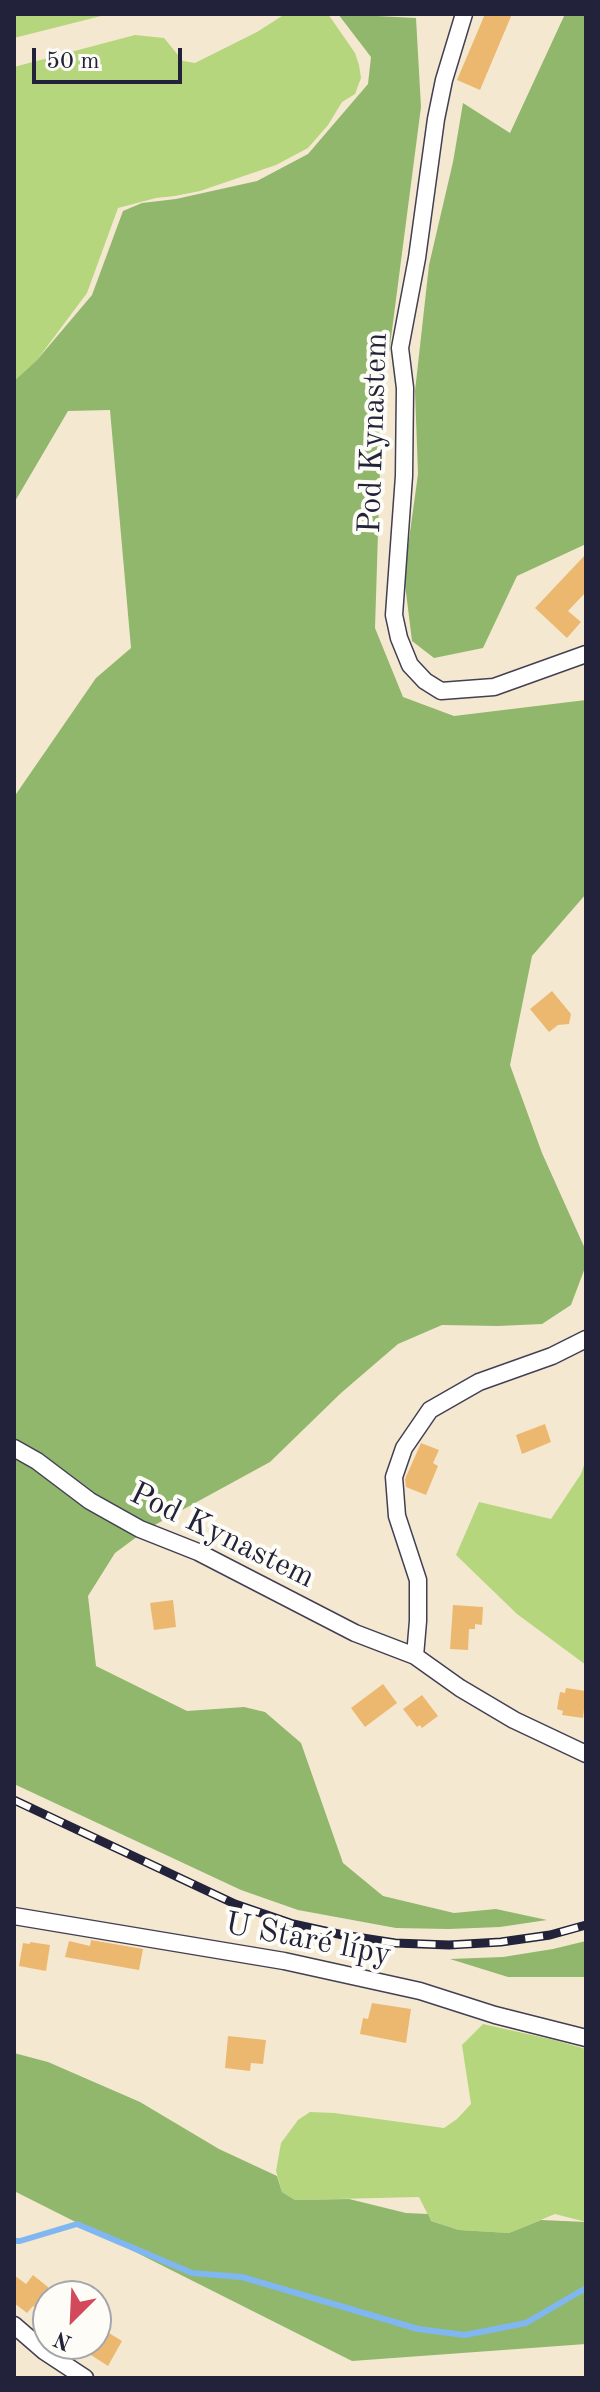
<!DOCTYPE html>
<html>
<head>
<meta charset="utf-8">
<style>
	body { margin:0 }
	#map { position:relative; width:600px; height:2392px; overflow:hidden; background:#f5e8d1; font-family:"Old Standard TT",serif }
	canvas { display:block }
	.frame { position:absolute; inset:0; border:16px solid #22223b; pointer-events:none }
	.north { position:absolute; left:32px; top:2280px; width:80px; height:80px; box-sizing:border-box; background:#fdfcf7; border:2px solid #a5a5ac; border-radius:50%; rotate:204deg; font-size:22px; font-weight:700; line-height:32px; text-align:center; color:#22223b }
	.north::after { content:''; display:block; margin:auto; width:28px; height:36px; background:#d1495b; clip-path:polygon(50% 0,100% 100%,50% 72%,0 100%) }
	.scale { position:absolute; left:32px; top:48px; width:150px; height:36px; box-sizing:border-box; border:4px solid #22223b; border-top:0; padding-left:10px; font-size:24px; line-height:28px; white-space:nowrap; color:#22223b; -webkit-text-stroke:6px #fdfcf7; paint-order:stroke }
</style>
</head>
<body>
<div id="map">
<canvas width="600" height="2392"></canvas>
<div class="frame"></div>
<div class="north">N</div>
<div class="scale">50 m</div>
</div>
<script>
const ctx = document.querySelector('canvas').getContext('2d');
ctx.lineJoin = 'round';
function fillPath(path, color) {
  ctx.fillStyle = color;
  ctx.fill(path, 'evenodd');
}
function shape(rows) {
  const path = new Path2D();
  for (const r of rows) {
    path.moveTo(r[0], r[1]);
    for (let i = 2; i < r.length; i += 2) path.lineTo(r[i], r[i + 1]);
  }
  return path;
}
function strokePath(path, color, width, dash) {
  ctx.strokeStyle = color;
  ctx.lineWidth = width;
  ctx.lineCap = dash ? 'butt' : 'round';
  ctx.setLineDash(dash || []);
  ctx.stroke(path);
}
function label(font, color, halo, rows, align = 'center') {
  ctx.font = font + ' "Old Standard TT",serif';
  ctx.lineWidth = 8;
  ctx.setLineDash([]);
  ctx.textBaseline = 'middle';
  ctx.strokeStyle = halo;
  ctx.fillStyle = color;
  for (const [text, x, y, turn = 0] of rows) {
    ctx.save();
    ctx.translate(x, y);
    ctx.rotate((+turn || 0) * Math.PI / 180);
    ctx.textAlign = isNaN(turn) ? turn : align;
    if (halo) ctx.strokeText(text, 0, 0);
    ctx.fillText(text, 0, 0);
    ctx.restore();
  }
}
const green = shape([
	[14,14,109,14,14,38],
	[285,14,328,14,355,53,359,65,361,78,355,94,342,102,328,125,308,148,276,165,200,191,175,196,156,198,118,208,87,293,37,360,14,381,14,67,135,35,164,38,183,61,195,63,257,32],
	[586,1459,586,1665,517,1614,456,1555,479,1502,551,1519,581,1474],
	[483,2024,554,2040,586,2049,586,2222,555,2214,509,2233,459,2230,431,2221,419,2197,295,2200,282,2192,276,2171,281,2143,298,2120,310,2112,334,2113,444,2128,457,2119,471,2104,462,2045]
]);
const forest = shape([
	[338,14,416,18,421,107,382,407,375,628,403,697,454,716,586,700,586,894,532,956,510,1065,542,1153,586,1251,586,1265,571,1305,542,1324,498,1326,442,1325,398,1344,341,1393,270,1462,151,1527,94,1497,14,1442,14,797,96,678,131,648,110,410,68,411,14,503,14,381,37,360,92,295,123,211,142,203,176,199,257,181,308,154,368,84,371,57],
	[565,14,586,14,586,544,517,576,483,648,434,658,412,641,404,576,418,474,415,391,429,265,453,162,463,103,510,133],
	[14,1455,138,1536,115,1553,88,1596,96,1666,187,1711,244,1707,265,1712,301,1743,343,1863,383,1896,454,1913,496,1909,547,1920,500,1927,449,1929,396,1928,298,1910,241,1890,14,1784],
	[586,1941,586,1977,508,1977,450,1959,503,1957,553,1949],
	[14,2053,48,2062,140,2102,219,2149,277,2176,282,2192,295,2200,349,2199,406,2213,428,2214,431,2221,459,2230,509,2233,541,2220,586,2222,586,2344,352,2361,14,2191]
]);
const stream = shape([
	[14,2241,20,2241,77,2224,192,2273,242,2277,418,2329,465,2335,526,2323,586,2288]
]);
const building = shape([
	[485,14,512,14,480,90,457,80],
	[586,554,586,592,568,611,581,622,567,638,535,608],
	[552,991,571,1014,569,1024,558,1025,549,1032,530,1009],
	[545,1424,551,1442,522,1454,516,1435],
	[421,1443,439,1450,433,1463,438,1466,426,1495,406,1487,405,1479],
	[173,1600,176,1627,154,1630,150,1603],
	[453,1605,483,1607,482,1625,475,1624,475,1629,469,1629,468,1650,450,1649],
	[383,1684,397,1703,365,1727,351,1708],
	[566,1688,586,1691,583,1718,562,1715,563,1711,557,1709,560,1692,565,1693],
	[422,1695,438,1716,422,1728,420,1725,417,1727,403,1709],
	[91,1940,143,1949,139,1970,65,1957,69,1941,90,1946],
	[30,1942,50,1945,46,1971,19,1966,23,1943,30,1944],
	[372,2003,411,2009,406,2043,360,2034,363,2018,368,2019],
	[228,2036,266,2040,263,2064,251,2063,250,2071,225,2068],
	[14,2275,26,2284,33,2275,48,2287,48,2318,33,2306,27,2313,14,2303],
	[104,2330,122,2341,108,2366,74,2344,96,2344]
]);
const minor = shape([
	[464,14,444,80,436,119,417,258,400,348,405,388,404,476,394,615,399,638,410,665,425,681,441,691,494,687,586,654],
	[586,1339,552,1356,479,1382,430,1410,404,1448,394,1477,397,1516,418,1580,418,1621,415,1656,460,1688,514,1720,586,1754],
	[14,1448,37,1461,90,1501,140,1529,198,1552,355,1633,415,1656],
	[14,1916,284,1961,420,1991,495,2015,586,2038],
	[14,2325,44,2351,85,2378]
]);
const rail = shape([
	[14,1800,235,1904,293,1924,343,1935,395,1943,449,1945,501,1942,550,1935,586,1925]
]);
const streetNames = [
	["Pod Kynastem",374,433,-88],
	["Pod Kynastem",222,1536,26],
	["U Staré lípy",308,1940,11]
];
fillPath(green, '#b5d67d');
fillPath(forest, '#90b76c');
strokePath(stream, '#81b7f0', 6);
fillPath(building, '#ecb86f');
strokePath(minor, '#424052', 19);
strokePath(minor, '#fff', 16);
strokePath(rail, '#22223b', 9);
strokePath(rail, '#fdfcf7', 6, [18]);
label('32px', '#22223b', '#fdfcf7', streetNames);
</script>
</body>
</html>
